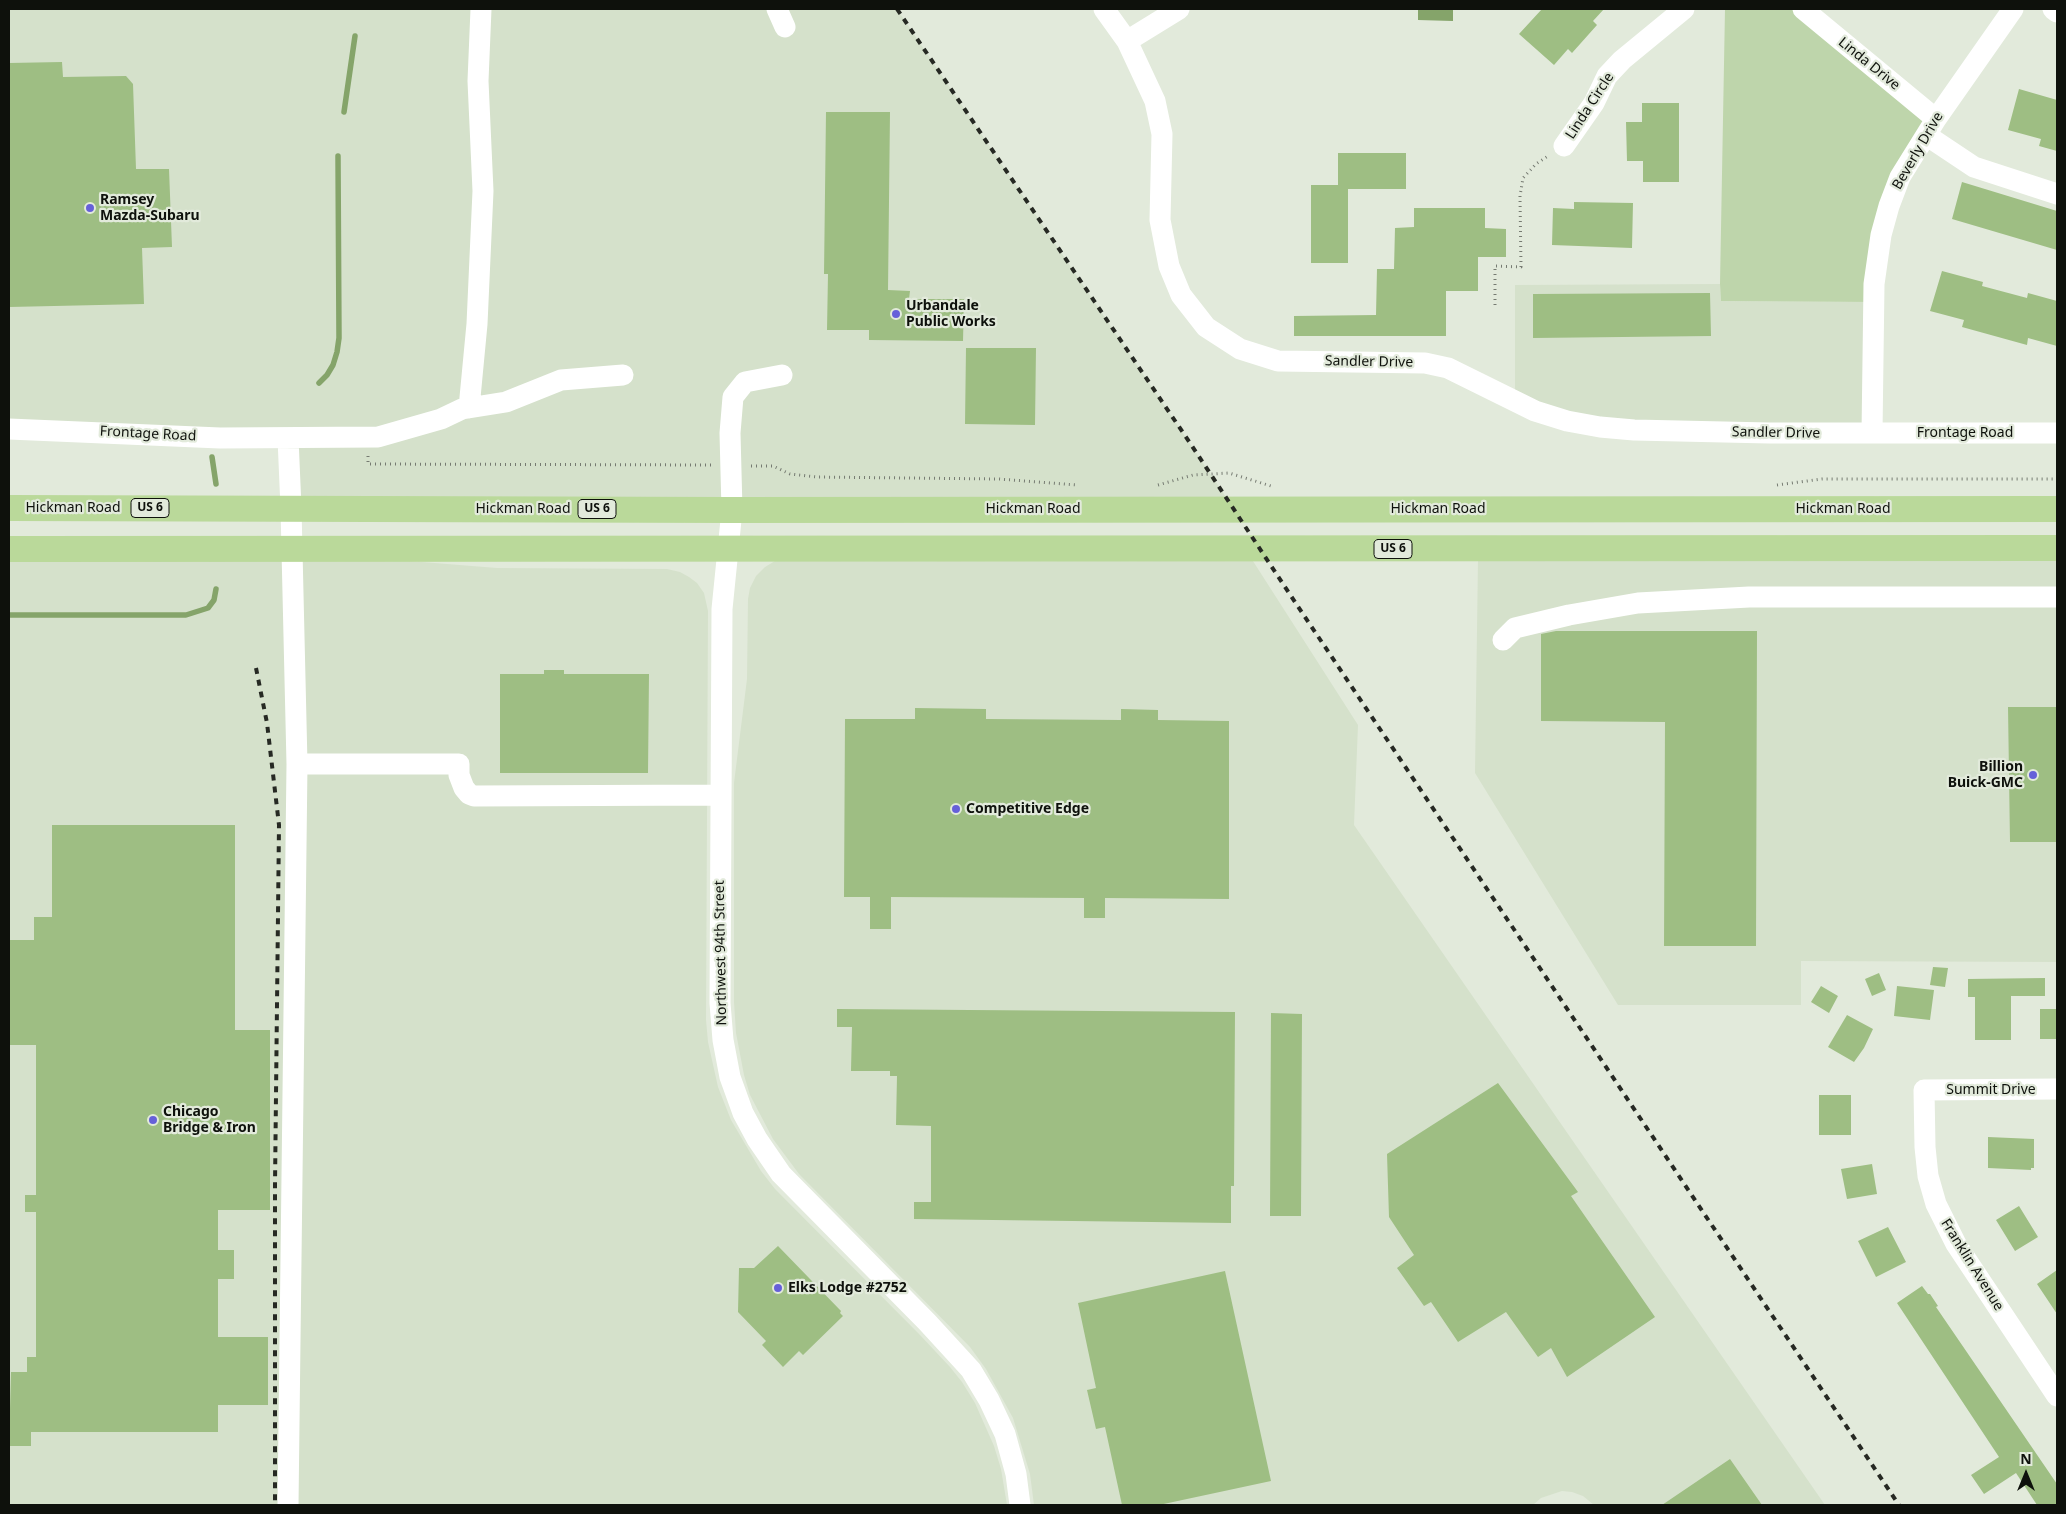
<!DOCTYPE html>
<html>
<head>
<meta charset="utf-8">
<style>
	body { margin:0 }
	#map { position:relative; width:2066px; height:1514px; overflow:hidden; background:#e2eadb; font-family:"Noto Sans",sans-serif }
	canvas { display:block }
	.frame { position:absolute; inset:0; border:10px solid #0e110c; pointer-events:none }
	.north { position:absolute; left:2001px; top:1449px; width:50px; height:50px; -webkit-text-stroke:4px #e2eadb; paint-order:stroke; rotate:0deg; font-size:14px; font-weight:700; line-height:20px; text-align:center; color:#0e110c }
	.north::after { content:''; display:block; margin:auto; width:18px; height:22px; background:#0e110c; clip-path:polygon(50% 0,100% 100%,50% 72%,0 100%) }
</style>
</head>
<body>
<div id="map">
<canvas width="2066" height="1514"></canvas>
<div class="frame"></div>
<div class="north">N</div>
</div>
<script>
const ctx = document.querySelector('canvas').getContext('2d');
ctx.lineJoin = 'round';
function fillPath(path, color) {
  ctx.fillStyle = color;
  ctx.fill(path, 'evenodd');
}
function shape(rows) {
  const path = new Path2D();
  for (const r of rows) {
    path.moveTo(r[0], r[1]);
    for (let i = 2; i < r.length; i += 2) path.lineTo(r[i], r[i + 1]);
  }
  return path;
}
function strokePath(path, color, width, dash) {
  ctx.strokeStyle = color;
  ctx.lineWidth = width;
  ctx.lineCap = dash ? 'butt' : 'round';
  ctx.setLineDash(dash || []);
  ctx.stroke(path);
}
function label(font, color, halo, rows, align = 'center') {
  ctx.font = font + ' "Noto Sans",sans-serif';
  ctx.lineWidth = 4.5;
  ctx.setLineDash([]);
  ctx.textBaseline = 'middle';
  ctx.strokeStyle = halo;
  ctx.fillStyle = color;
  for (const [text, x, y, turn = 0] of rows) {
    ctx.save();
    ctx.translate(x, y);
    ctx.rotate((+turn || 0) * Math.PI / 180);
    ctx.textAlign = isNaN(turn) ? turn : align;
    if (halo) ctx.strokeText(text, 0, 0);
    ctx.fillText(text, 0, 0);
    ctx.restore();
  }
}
const built = shape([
	[9,9,897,9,1234,509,291,508,288,438,9,429],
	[1720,284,1721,301,1874,302,1872,433,1634,430,1515,401,1515,285],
	[372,558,497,568,667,569,680,572,689,577,697,583,704,593,708,611,706,1020,708,1042,718,1087,731,1120,761,1171,775,1189,920,1335,950,1367,962,1382,975,1403,994,1446,1001,1469,1007,1505,9,1505,9,560],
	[1251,558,1358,725,1354,825,1825,1505,1594,1505,1583,1496,1572,1492,1562,1491,1541,1498,1533,1505,1034,1505,1030,1474,1013,1418,986,1369,970,1347,799,1174,773,1139,750,1095,744,1075,736,1033,734,1002,734,783,747,679,748,599,750,588,756,576,765,567,775,561],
	[1478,559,2057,560,2057,962,1801,961,1801,1005,1618,1005,1475,773]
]);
const green = shape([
	[1725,9,1803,9,1936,119,1900,177,1874,302,1721,301,1720,284]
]);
const water = shape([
	[1418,9,1453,9,1453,21,1418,20]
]);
const stream = shape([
	[344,112,355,36],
	[319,383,327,375,333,365,337,352,339,338,338,156],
	[212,457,216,484],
	[9,615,186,615,208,608,214,600,216,589]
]);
const building = shape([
	[1542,9,1604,9,1593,21,1597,25,1572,53,1568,49,1554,65,1519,34],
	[62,62,63,77,126,76,133,84,136,169,169,169,172,247,142,248,144,304,9,307,9,63],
	[2019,89,2057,100,2057,151,2039,146,2041,139,2008,130],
	[1642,103,1679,103,1679,182,1643,182,1643,161,1627,161,1626,122,1642,122],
	[826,112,890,112,888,290,910,291,909,299,964,299,963,341,869,340,869,330,827,330,828,274,824,274],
	[1338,153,1406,153,1406,189,1348,189,1348,263,1311,263,1311,185,1338,185],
	[1962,182,2057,211,2057,250,1952,219],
	[1574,202,1633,203,1632,248,1552,245,1553,208,1574,209],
	[1414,208,1485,208,1485,228,1506,229,1506,257,1478,257,1478,291,1446,291,1446,336,1294,336,1294,316,1376,315,1377,269,1394,269,1395,228,1414,227],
	[1942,271,1983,282,1982,286,2027,298,2028,293,2057,301,2057,346,2028,338,2027,345,1962,327,1964,320,1930,311],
	[1710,293,1711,336,1533,338,1533,294],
	[966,348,1036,348,1035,425,965,424],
	[1556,631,1757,631,1756,946,1664,946,1665,722,1541,721,1541,634],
	[544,670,564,670,564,674,649,674,648,773,500,773,500,674,544,674],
	[2008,707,2057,707,2057,842,2010,842],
	[915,708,986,709,986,719,1121,720,1121,709,1158,710,1158,720,1229,721,1229,899,1105,898,1105,918,1084,918,1084,898,891,897,891,929,870,929,870,897,844,897,845,719,915,719],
	[52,825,235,825,235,1030,270,1030,270,1210,218,1210,218,1250,234,1250,234,1279,218,1279,218,1337,268,1337,268,1405,218,1405,218,1432,31,1432,31,1446,9,1446,11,1372,27,1372,27,1357,36,1357,36,1212,25,1212,25,1195,36,1195,36,1045,9,1045,9,940,34,940,34,917,52,917],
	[1933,967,1948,968,1945,987,1930,985],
	[1879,973,1886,990,1872,996,1865,979],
	[2045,978,2045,996,2011,996,2011,1040,1975,1040,1975,997,1968,997,1968,979],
	[1821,986,1838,996,1829,1013,1811,1002],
	[1897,986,1934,990,1930,1020,1894,1016],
	[837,1009,1235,1012,1234,1186,1231,1186,1231,1223,914,1219,914,1202,931,1202,931,1126,896,1125,897,1076,890,1076,890,1071,851,1071,852,1027,837,1027],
	[2040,1009,2057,1009,2057,1039,2040,1039],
	[1271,1013,1302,1014,1301,1216,1270,1216],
	[1847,1015,1873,1029,1864,1048,1854,1062,1828,1047],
	[1498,1083,1578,1192,1571,1196,1655,1317,1567,1377,1551,1348,1538,1357,1506,1312,1458,1342,1431,1302,1424,1306,1397,1268,1414,1255,1389,1217,1387,1154],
	[1819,1095,1851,1095,1851,1135,1819,1135],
	[1988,1137,2034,1139,2034,1168,2031,1168,2031,1170,1988,1168],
	[1872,1164,1877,1194,1847,1199,1841,1169],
	[2019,1206,2038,1237,2015,1251,1996,1220],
	[1888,1227,1906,1262,1876,1277,1858,1241],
	[778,1246,841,1311,840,1313,843,1316,803,1355,799,1351,783,1367,762,1345,766,1341,738,1312,739,1268,754,1268],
	[2057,1270,2057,1314,2037,1284],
	[1225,1271,1271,1481,1159,1505,1122,1505,1105,1427,1096,1429,1087,1390,1096,1388,1078,1303],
	[1922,1286,1928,1294,1930,1294,1938,1306,1936,1307,2057,1484,2057,1505,2037,1505,2016,1473,1984,1494,1971,1475,1999,1457,1897,1303],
	[1730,1459,1762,1505,1662,1505]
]);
const path = shape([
	[1495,305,1495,266,1521,267,1520,196,1523,178,1536,164,1548,156],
	[368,456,368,464,712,465],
	[751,466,773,466,790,474,817,477,999,479,1077,485],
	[1158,485,1193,475,1229,473,1271,486],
	[1777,485,1822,479,2057,479]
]);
const minor = shape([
	[777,9,785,27],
	[1104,9,1127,41,1155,101,1162,134,1160,220,1169,266,1181,295,1206,327,1240,349,1278,361,1425,363,1448,368,1535,411,1567,421,1600,427,1634,430,1769,433,2057,433],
	[1803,9,1936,119],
	[2053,9,2057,12],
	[1127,41,1179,9],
	[1926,135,1974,167,2057,194],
	[1564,146,1594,103,1607,76,1622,60,1684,9],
	[782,375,745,382,733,397,730,433,732,510,722,609,720,1003,723,1040,730,1077,743,1113,757,1139,781,1174,927,1322,971,1370,989,1400,1005,1434,1016,1474,1020,1505],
	[469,408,477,324,483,191,478,81,481,9],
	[9,429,220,438,378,437,441,419,462,409,506,402,561,380,623,375],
	[1872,433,1874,284,1881,235,1889,206,1900,177,1936,119,2013,9],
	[288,438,291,508,297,764,459,764,459,775,464,788,469,794,474,796,721,795],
	[1503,640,1515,628,1569,615,1638,603,1749,597,2057,597],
	[2057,1089,1924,1090,1925,1147,1928,1176,1936,1204,1956,1244,2057,1396],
	[288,1505,297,764]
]);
const major = shape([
	[9,508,732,510,2057,509],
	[9,549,2057,548]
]);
const rail = shape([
	[897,9,1190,443,1295,602,1899,1505],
	[256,668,267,723,279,825,275,1185,275,1505]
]);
const markers = [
	[90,208,5,"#6660d9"],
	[896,314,5,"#6660d9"],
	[2033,775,5,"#6660d9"],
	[956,809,5,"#6660d9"],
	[153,1120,5,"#6660d9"],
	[778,1288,5,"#6660d9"]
];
const shields = [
	[150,508,38],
	[597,509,38],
	[1393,549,38]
];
const shieldNames = [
	["US 6",150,508],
	["US 6",597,509],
	["US 6",1393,549]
];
const streetNames = [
	["Linda Drive",1869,64,39],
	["Linda Circle",1590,106,-57],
	["Beverly Drive",1918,151,-60],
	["Sandler Drive",1369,362,1],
	["Sandler Drive",1776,433,1],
	["Frontage Road",1965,433],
	["Frontage Road",148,434,3],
	["Hickman Road",73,508],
	["Hickman Road",523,509],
	["Hickman Road",1033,509],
	["Hickman Road",1438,509],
	["Hickman Road",1843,509],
	["Northwest 94th Street",721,953,-91],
	["Summit Drive",1991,1090],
	["Franklin Avenue",1972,1265,58]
];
const poiNames = [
	["Ramsey",100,200],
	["Mazda-Subaru",100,216],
	["Urbandale",906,306],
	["Public Works",906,322],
	["Billion",2023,767,"right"],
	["Buick-GMC",2023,783,"right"],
	["Competitive Edge",966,809],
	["Chicago",163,1112],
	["Bridge & Iron",163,1128],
	["Elks Lodge #2752",788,1288]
];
fillPath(built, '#d5e1cb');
fillPath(green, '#bed5ab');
fillPath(water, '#85a46a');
strokePath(stream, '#85a46a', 5.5);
fillPath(building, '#9ebe83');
strokePath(path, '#757a71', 3, [1, 4]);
strokePath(minor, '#fff', 21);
strokePath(major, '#bad99a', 26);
strokePath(rail, '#262923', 4, [6, 6]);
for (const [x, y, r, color] of markers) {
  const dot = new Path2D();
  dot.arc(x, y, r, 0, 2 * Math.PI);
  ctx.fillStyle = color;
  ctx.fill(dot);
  strokePath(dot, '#e2eadb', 2);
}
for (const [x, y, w] of shields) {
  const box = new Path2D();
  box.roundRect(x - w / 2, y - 9.5, w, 19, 4);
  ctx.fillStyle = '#e2eadb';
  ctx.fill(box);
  strokePath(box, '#0e110c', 1);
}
label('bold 12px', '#0e110c', null, shieldNames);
label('14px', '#0e110c', '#e2eadb', streetNames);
label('bold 14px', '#0e110c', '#e2eadb', poiNames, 'left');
</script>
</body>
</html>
